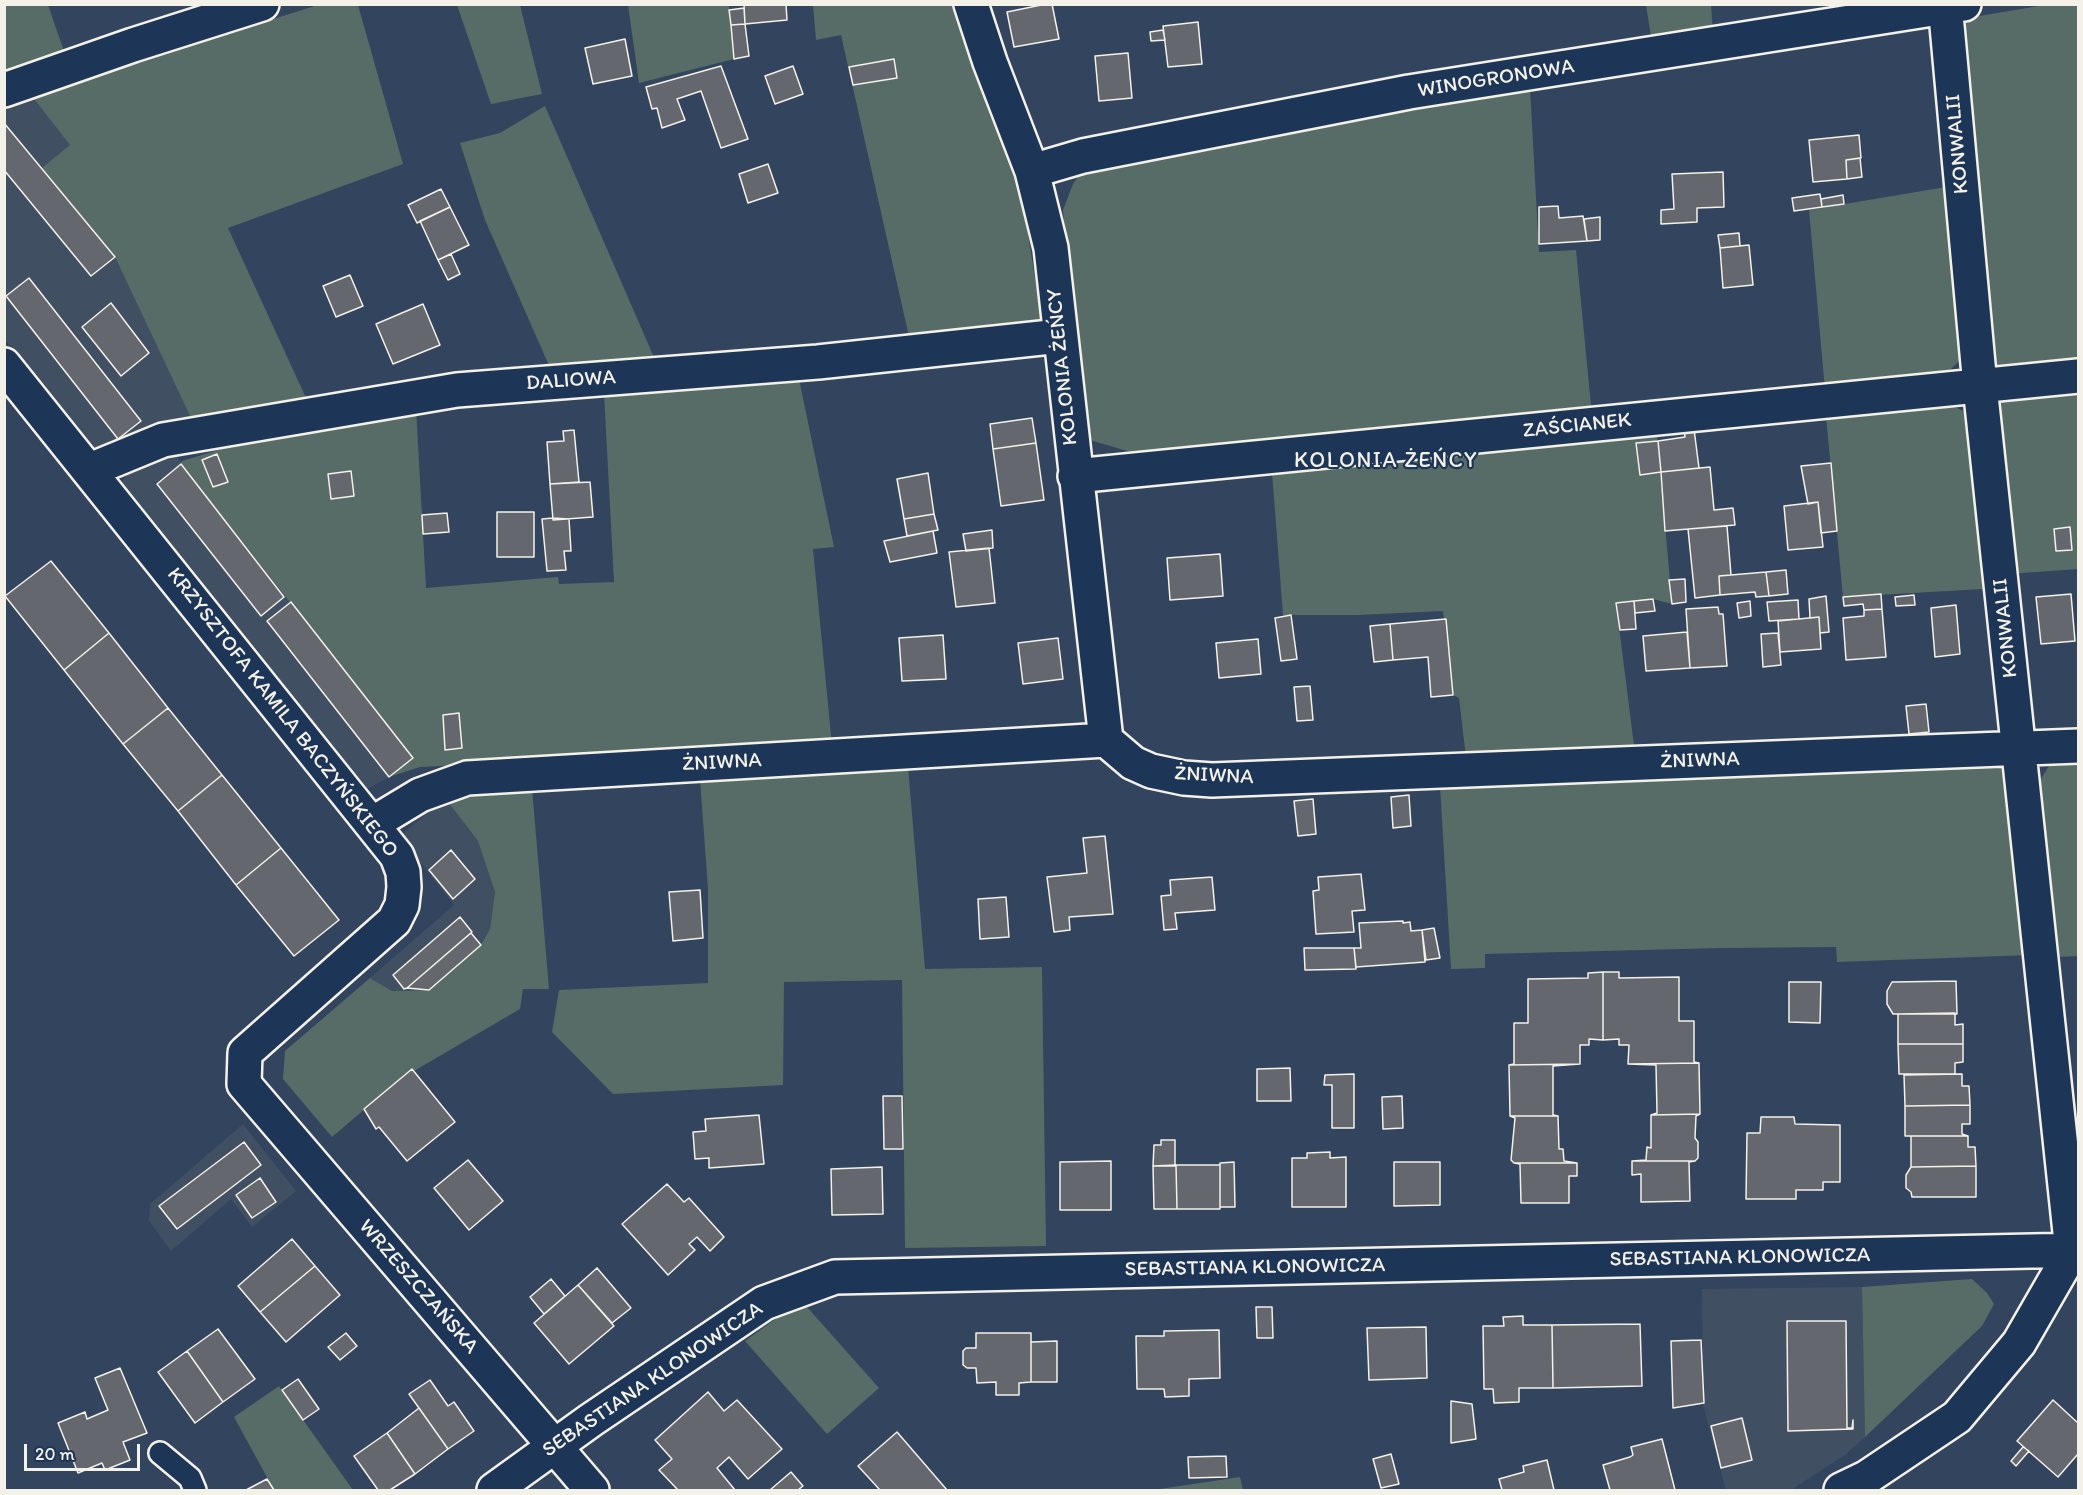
<!DOCTYPE html>
<html>
<head>
<meta charset="utf-8">
<style>
	body { margin:0 }
	#map { position:relative; width:2083px; height:1495px; overflow:hidden; background:#32445e; font-family:Itim,sans-serif }
	canvas { display:block }
	.frame { position:absolute; inset:0; border:6px solid #f4f1e8; pointer-events:none }
	.scale { position:absolute; left:24px; top:1444px; width:116px; height:27px; box-sizing:border-box; border:3px solid #f4f1e8; border-top:0; padding-left:8px; font-size:18px; line-height:21px; white-space:nowrap; color:#f4f1e8; -webkit-text-stroke:4px #1d3557; paint-order:stroke }
</style>
</head>
<body>
<div id="map">
<canvas width="2083" height="1495"></canvas>
<div class="frame"></div>
<div class="scale">20 m</div>
</div>
<script>
const ctx = document.querySelector('canvas').getContext('2d');
ctx.lineJoin = 'round';
function fillPath(path, color) {
  ctx.fillStyle = color;
  ctx.fill(path, 'evenodd');
}
function shape(rows) {
  const path = new Path2D();
  for (const r of rows) {
    path.moveTo(r[0], r[1]);
    for (let i = 2; i < r.length; i += 2) path.lineTo(r[i], r[i + 1]);
  }
  return path;
}
function strokePath(path, color, width, dash) {
  ctx.strokeStyle = color;
  ctx.lineWidth = width;
  ctx.lineCap = dash ? 'butt' : 'round';
  ctx.setLineDash(dash || []);
  ctx.stroke(path);
}
function label(font, color, halo, rows, align = 'center') {
  ctx.font = font + ' Itim,sans-serif';
  ctx.lineWidth = 4.5;
  ctx.setLineDash([]);
  ctx.textBaseline = 'middle';
  ctx.strokeStyle = halo;
  ctx.fillStyle = color;
  for (const [text, x, y, turn = 0] of rows) {
    ctx.save();
    ctx.translate(x, y);
    ctx.rotate((+turn || 0) * Math.PI / 180);
    ctx.textAlign = isNaN(turn) ? turn : align;
    if (halo) ctx.strokeText(text, 0, 0);
    ctx.fillText(text, 0, 0);
    ctx.restore();
  }
}
const built = shape([
	[31,95,71,146,42,169,115,257,191,418,94,451,5,340,4,104],
	[173,452,413,758,389,777,364,791,120,485,129,471],
	[445,798,478,841,495,892,490,929,481,945,429,990,392,991,370,978,454,905,400,836],
	[243,1124,296,1191,252,1227,231,1199,171,1251,149,1221,150,1204],
	[1862,1287,1865,1437,1845,1455,1791,1490,1726,1490,1703,1405,1702,1289]
]);
const green = shape([
	[5,5,48,5,66,57,5,77],
	[318,5,358,5,403,164,228,228,307,400,191,418,115,257,42,168,70,145,31,95],
	[457,5,520,5,542,94,491,104],
	[628,5,729,5,734,59,639,83],
	[813,5,959,5,1019,178,1042,322,910,341,841,35,816,40],
	[1646,5,1711,5,1713,33,1652,43],
	[2045,5,2078,5,2078,365,2001,374,1988,367,1958,32,1973,17],
	[1530,88,1539,252,1576,250,1592,416,1236,450,1134,453,1083,438,1063,210,1073,184,1082,170,1094,163],
	[545,106,656,362,551,370,485,220,460,143,500,133],
	[1946,187,1961,359,1944,376,1825,390,1809,210],
	[799,379,834,547,813,549,832,746,420,767,389,777,413,758,181,464,182,461,261,437,416,408,426,588,558,577,559,584,614,582,604,393],
	[2078,390,2078,569,2008,574,1992,410,2004,397],
	[1947,403,1965,412,1983,589,1843,597,1826,416],
	[1657,434,1672,604,1653,599,1616,603,1635,753,1466,758,1459,698,1453,695,1443,611,1358,615,1283,615,1272,472],
	[2078,760,2078,956,2058,957,2039,782,2049,766,2056,761],
	[2009,762,2031,955,1837,962,1836,947,1722,948,1485,954,1485,968,1451,969,1440,786],
	[908,766,925,969,1042,967,1046,1246,905,1248,902,980,784,982,783,1085,613,1094,552,1032,559,990,708,983,708,889,700,779],
	[532,788,549,989,523,989,520,1009,414,1071,412,1069,332,1137,283,1079,285,1051,370,978,392,991,429,990,481,945,490,929,495,892,478,841,445,798,462,791],
	[1972,1279,1987,1293,1994,1304,1982,1326,1865,1437,1862,1287],
	[807,1307,879,1388,827,1434,745,1341,781,1315],
	[279,1386,353,1490,274,1490,234,1417],
	[1240,1477,1243,1490,1153,1490]
]);
const building = shape([
	[744,4,786,4,787,20,745,24,744,4],
	[1046,4,1052,4,1059,39,1014,47,1007,12,1046,4],
	[744,8,745,24,731,25,729,10,744,8],
	[1198,22,1202,64,1168,67,1163,26,1198,22],
	[745,24,749,56,734,59,731,25,745,24],
	[1163,30,1165,40,1151,41,1150,32,1163,30],
	[625,39,632,76,593,84,585,48,625,39],
	[1128,53,1132,98,1099,101,1095,56,1128,53],
	[894,59,897,78,853,85,849,67,894,59],
	[721,66,748,139,721,148,701,91,677,99,685,120,662,128,657,108,652,109,646,87,721,66],
	[793,66,803,94,775,104,765,76,793,66],
	[4,123,115,257,91,276,4,170,4,123],
	[1859,135,1861,158,1846,160,1847,179,1813,182,1809,140,1859,135],
	[1860,158,1862,177,1847,179,1846,160,1860,158],
	[768,164,778,193,748,203,739,174,768,164],
	[1723,172,1724,207,1697,208,1697,222,1661,224,1661,210,1674,209,1672,174,1723,172],
	[441,189,450,207,417,223,408,205,441,189],
	[1820,194,1822,207,1794,211,1792,198,1820,194],
	[1843,195,1844,204,1822,207,1821,199,1843,195],
	[1558,206,1559,218,1583,216,1587,241,1539,244,1539,207,1558,206],
	[450,207,469,245,438,260,420,221,450,207],
	[1600,217,1600,240,1587,241,1584,219,1600,217],
	[1739,233,1740,246,1720,248,1718,235,1739,233],
	[1749,245,1753,285,1723,288,1720,248,1749,245],
	[451,254,460,274,448,280,438,260,451,254],
	[350,275,363,306,336,317,323,286,350,275],
	[29,278,141,421,118,439,6,296,29,278],
	[111,303,149,353,121,376,82,327,111,303],
	[423,304,440,345,393,364,376,324,423,304],
	[1032,418,1036,443,993,449,990,424,1032,418],
	[1694,429,1699,468,1661,472,1658,441,1685,437,1684,430,1694,429],
	[574,430,579,482,550,484,547,442,564,441,563,431,574,430],
	[1658,441,1661,472,1640,475,1636,443,1658,441],
	[1036,443,1044,500,1001,506,993,449,1036,443],
	[217,454,228,482,213,487,202,460,217,454],
	[1831,463,1837,531,1821,533,1818,502,1808,504,1801,466,1831,463],
	[181,464,284,597,261,616,157,484,181,464],
	[1710,467,1714,510,1733,508,1735,525,1665,531,1661,472,1710,467],
	[351,471,354,496,331,499,328,474,351,471],
	[928,473,934,514,904,519,897,479,928,473],
	[590,482,593,517,553,520,550,484,590,482],
	[1818,502,1823,547,1788,550,1784,506,1818,502],
	[497,512,534,512,534,557,497,557,497,512],
	[447,513,449,532,423,534,422,515,447,513],
	[934,514,938,530,907,536,904,519,934,514],
	[553,518,569,519,571,551,564,551,566,570,547,571,542,519,553,518],
	[1727,526,1731,575,1719,576,1720,595,1695,598,1688,529,1727,526],
	[2070,527,2072,550,2056,551,2054,529,2070,527],
	[992,530,993,548,966,551,963,534,992,530],
	[933,531,937,553,890,562,884,541,933,531],
	[989,548,995,603,956,607,949,552,989,548],
	[1220,554,1223,596,1170,600,1167,558,1220,554],
	[51,561,109,633,64,670,5,596,51,561],
	[1786,570,1788,594,1769,596,1766,572,1786,570],
	[1766,572,1769,596,1756,597,1755,592,1720,595,1719,576,1766,572],
	[1685,579,1686,602,1672,604,1669,580,1685,579],
	[1881,594,1882,609,1864,610,1863,604,1844,606,1843,597,1881,594],
	[2071,594,2075,641,2041,644,2036,597,2071,594],
	[1914,595,1915,605,1896,606,1895,597,1914,595],
	[1826,596,1829,632,1820,633,1819,617,1810,618,1809,599,1826,596],
	[1653,599,1655,611,1635,613,1634,601,1653,599],
	[1798,600,1799,619,1769,621,1767,602,1798,600],
	[1634,601,1636,629,1620,630,1616,603,1634,601],
	[1750,601,1751,616,1739,618,1737,603,1750,601],
	[291,602,413,758,389,777,267,621,291,602],
	[1956,605,1960,654,1935,657,1931,608,1956,605],
	[1718,607,1719,614,1723,614,1727,666,1690,668,1686,609,1718,607],
	[1882,609,1886,657,1846,660,1843,618,1864,616,1864,610,1882,609],
	[1291,615,1297,659,1281,661,1275,618,1291,615],
	[1819,617,1821,649,1780,652,1778,621,1819,617],
	[1446,619,1453,695,1431,697,1428,657,1393,660,1390,624,1446,619],
	[1390,624,1393,660,1374,662,1370,626,1390,624],
	[1687,632,1690,668,1646,671,1643,636,1687,632],
	[109,633,168,708,123,744,64,670,109,633],
	[1778,633,1781,665,1763,667,1761,634,1778,633],
	[943,635,946,679,902,681,899,638,943,635],
	[1058,638,1063,679,1023,684,1018,643,1058,638],
	[1258,639,1261,674,1219,678,1216,643,1258,639],
	[1310,686,1313,720,1297,721,1294,687,1310,686],
	[1926,704,1929,732,1909,734,1906,706,1926,704],
	[168,708,222,775,178,811,123,744,168,708],
	[459,713,462,748,445,750,443,715,459,713],
	[222,775,281,848,236,885,178,811,222,775],
	[1409,795,1411,826,1393,828,1391,797,1409,795],
	[1313,799,1316,834,1298,836,1294,801,1313,799],
	[1105,836,1113,914,1069,917,1070,930,1054,932,1047,877,1087,873,1083,838,1105,836],
	[281,848,339,920,294,956,236,885,281,848],
	[451,850,475,879,453,899,429,870,451,850],
	[1361,874,1365,910,1352,911,1354,932,1316,934,1313,891,1319,890,1318,877,1361,874],
	[1212,877,1215,910,1175,913,1177,929,1164,930,1161,896,1171,895,1170,880,1212,877],
	[700,890,703,938,673,941,669,892,700,890],
	[1006,897,1009,937,980,939,978,899,1006,897],
	[460,917,472,932,407,988,404,989,393,975,460,917],
	[1403,921,1403,923,1410,922,1411,931,1422,930,1425,962,1356,967,1354,948,1361,948,1359,923,1403,921],
	[1434,928,1440,958,1426,960,1422,930,1434,928],
	[471,933,481,945,429,990,407,988,471,933],
	[1304,948,1354,948,1356,969,1305,970,1304,948],
	[1603,972,1619,972,1619,978,1679,977,1679,1021,1694,1021,1694,1062,1699,1063,1628,1064,1629,1045,1619,1045,1619,1039,1603,1040,1603,972],
	[1603,972,1603,1040,1589,1039,1589,1045,1580,1045,1580,1064,1509,1065,1514,1064,1514,1023,1528,1023,1528,979,1588,978,1588,973,1603,972],
	[1956,981,1957,1014,1893,1014,1887,1004,1887,991,1892,982,1956,981],
	[1789,982,1821,982,1820,1023,1789,1022,1789,982],
	[1955,1013,1955,1025,1963,1024,1963,1044,1898,1044,1898,1014,1955,1013],
	[1898,1044,1963,1044,1963,1062,1955,1063,1955,1074,1962,1074,1899,1074,1898,1044],
	[1699,1063,1700,1114,1651,1115,1657,1113,1656,1065,1628,1064,1699,1063],
	[1580,1064,1553,1066,1553,1115,1558,1116,1510,1116,1509,1065,1580,1064],
	[1290,1068,1291,1101,1257,1101,1257,1069,1290,1068],
	[412,1069,455,1122,407,1161,379,1127,376,1129,364,1109,412,1069],
	[1354,1074,1354,1128,1332,1128,1332,1085,1324,1085,1325,1075,1354,1074],
	[1962,1074,1962,1086,1969,1086,1970,1105,1905,1106,1904,1075,1962,1074],
	[883,1096,902,1096,903,1149,884,1149,883,1096],
	[1402,1096,1403,1128,1383,1129,1382,1097,1402,1096],
	[1970,1105,1970,1124,1962,1124,1962,1134,1968,1136,1905,1136,1905,1106,1970,1105],
	[1700,1114,1696,1116,1695,1138,1698,1142,1698,1158,1695,1161,1632,1161,1646,1160,1647,1147,1651,1148,1651,1115,1700,1114],
	[759,1115,764,1164,709,1168,709,1158,695,1159,693,1132,706,1131,705,1119,759,1115],
	[1510,1116,1558,1116,1559,1149,1563,1149,1564,1161,1577,1163,1514,1163,1511,1160,1515,1118,1510,1116],
	[1761,1117,1794,1117,1795,1124,1840,1125,1840,1182,1823,1182,1823,1190,1796,1190,1796,1199,1746,1199,1747,1133,1760,1133,1761,1117],
	[1911,1136,1968,1136,1968,1147,1975,1147,1976,1166,1911,1167,1911,1136],
	[1161,1140,1175,1140,1175,1166,1153,1166,1154,1145,1161,1145,1161,1140],
	[244,1142,261,1165,177,1229,159,1206,244,1142],
	[1330,1152,1330,1158,1346,1157,1346,1207,1292,1207,1292,1158,1307,1158,1307,1153,1330,1152],
	[468,1160,503,1201,469,1230,434,1188,468,1160],
	[1111,1161,1111,1210,1060,1210,1060,1162,1111,1161],
	[1632,1161,1695,1161,1689,1162,1690,1201,1641,1202,1641,1174,1632,1175,1632,1161],
	[1234,1162,1235,1207,1220,1207,1220,1163,1234,1162],
	[1394,1162,1440,1162,1440,1205,1394,1206,1394,1162],
	[1514,1163,1577,1163,1577,1176,1569,1176,1569,1203,1521,1203,1520,1164,1514,1163],
	[1176,1165,1177,1209,1154,1209,1153,1166,1176,1165],
	[1176,1165,1220,1165,1220,1209,1177,1209,1176,1165],
	[1976,1166,1976,1197,1912,1197,1911,1192,1906,1188,1906,1175,1911,1167,1976,1166],
	[882,1167,883,1214,832,1215,831,1169,882,1167],
	[260,1178,276,1202,252,1218,236,1195,260,1178],
	[667,1184,684,1202,689,1198,724,1237,710,1251,697,1237,689,1244,695,1250,668,1275,622,1224,667,1184],
	[292,1239,315,1266,260,1312,238,1286,292,1239],
	[315,1266,340,1295,286,1342,260,1312,315,1266],
	[597,1268,631,1308,612,1323,578,1285,597,1268],
	[551,1279,565,1296,544,1314,530,1297,551,1279],
	[578,1285,614,1326,569,1364,534,1323,578,1285],
	[1256,1307,1272,1307,1273,1338,1257,1338,1256,1307],
	[1523,1316,1523,1325,1552,1325,1553,1388,1519,1388,1519,1402,1494,1403,1493,1389,1484,1389,1483,1326,1504,1326,1503,1317,1523,1316],
	[1787,1321,1846,1321,1847,1428,1852,1428,1853,1420,1853,1429,1788,1431,1787,1321],
	[1640,1324,1642,1386,1553,1388,1552,1325,1640,1324],
	[1426,1327,1427,1378,1369,1380,1367,1328,1426,1327],
	[218,1329,255,1379,223,1402,187,1351,218,1329],
	[1219,1330,1220,1378,1189,1379,1189,1396,1165,1397,1164,1389,1137,1389,1136,1336,1164,1336,1164,1331,1219,1330],
	[346,1333,357,1346,340,1360,328,1347,346,1333],
	[976,1333,1031,1333,1031,1382,1019,1383,1019,1395,996,1395,996,1382,977,1383,976,1368,967,1368,963,1365,963,1351,966,1348,976,1348,976,1333],
	[1701,1340,1704,1403,1673,1408,1671,1341,1701,1340],
	[1057,1341,1057,1382,1031,1382,1031,1342,1057,1341],
	[187,1351,223,1402,195,1423,158,1372,187,1351],
	[120,1368,147,1433,123,1442,130,1460,105,1470,102,1463,78,1473,58,1423,85,1412,87,1419,108,1410,95,1378,120,1368],
	[298,1379,319,1409,303,1420,282,1390,298,1379],
	[430,1380,448,1406,454,1402,474,1431,448,1449,409,1394,430,1380],
	[708,1392,724,1411,737,1400,782,1449,748,1479,729,1457,717,1468,735,1490,678,1490,659,1470,672,1459,655,1440,708,1392],
	[2053,1400,2078,1423,2078,1454,2058,1477,2017,1441,2053,1400],
	[1451,1401,1472,1404,1476,1439,1451,1443,1451,1401],
	[419,1408,448,1449,415,1474,387,1433,419,1408],
	[1742,1418,1752,1460,1721,1468,1711,1426,1742,1418],
	[897,1432,947,1490,880,1490,858,1466,897,1432],
	[387,1433,415,1474,390,1490,378,1490,354,1456,387,1433],
	[1662,1439,1675,1490,1610,1490,1603,1465,1630,1457,1633,1455,1631,1447,1662,1439],
	[2023,1447,2029,1451,2016,1466,2011,1461,2023,1447],
	[1391,1454,1399,1484,1381,1488,1373,1459,1391,1454],
	[1226,1456,1227,1477,1189,1478,1188,1457,1226,1456],
	[1547,1460,1554,1490,1502,1490,1499,1479,1524,1472,1523,1466,1547,1460],
	[791,1472,803,1486,798,1490,770,1490,791,1472],
	[267,1479,274,1490,246,1490,267,1479]
]);
const lane = shape([
	[160,1453,190,1478,195,1490]
]);
const street = shape([
	[971,4,990,62,1032,171,1051,248,1106,740],
	[1945,4,1980,386,2072,1251],
	[4,90,133,45,262,4],
	[1032,171,1083,156,1409,92,1964,4],
	[4,365,397,856,403,872,404,887,402,905,394,921,245,1053,244,1084,592,1490],
	[90,470,163,440,457,390,818,362,1060,336],
	[1075,476,2078,376],
	[372,824,420,795,467,778,1106,740,1133,763,1151,771,1184,778,1212,780,2078,746],
	[494,1490,591,1420,764,1303,835,1277,2078,1250],
	[1841,1490,1866,1478,1957,1417,2019,1343,2072,1251]
]);
const streetNames = [
	["WINOGRONOWA",1496,79,-9],
	["KONWALII",1958,144,-95],
	["KOLONIA ŻEŃCY",1063,367,-96],
	["DALIOWA",571,381,-4],
	["ZAŚCIANEK",1577,426,-6],
	["KONWALII",2006,628,-96],
	["KRZYSZTOFA KAMILA BACZYŃSKIEGO",282,713,52],
	["ŻNIWNA",1700,761,-2],
	["ŻNIWNA",722,763,-3],
	["ŻNIWNA",1214,776,3],
	["SEBASTIANA KLONOWICZA",1740,1258,-1],
	["SEBASTIANA KLONOWICZA",1255,1268,-1],
	["WRZESZCZAŃSKA",418,1287,49],
	["SEBASTIANA KLONOWICZA",653,1380,-34]
];
const neighbourhoodNames = [
	["KOLONIA ŻEŃCY",1386,461]
];
fillPath(built, '#414f63');
fillPath(green, '#576c67');
fillPath(building, '#64686e');
strokePath(building, '#f4f1e8', 1.5);
strokePath(lane, '#f4f1e8', 26);
strokePath(street, '#f4f1e8', 38);
strokePath(lane, '#1d3557', 21);
strokePath(street, '#1d3557', 33);
label('21px', '#f4f1e8', '#1d3557', streetNames);
ctx.letterSpacing = '1.5px';
label('22px', '#f4f1e8', '#1d3557', neighbourhoodNames);
ctx.letterSpacing = '0px';
</script>
</body>
</html>
